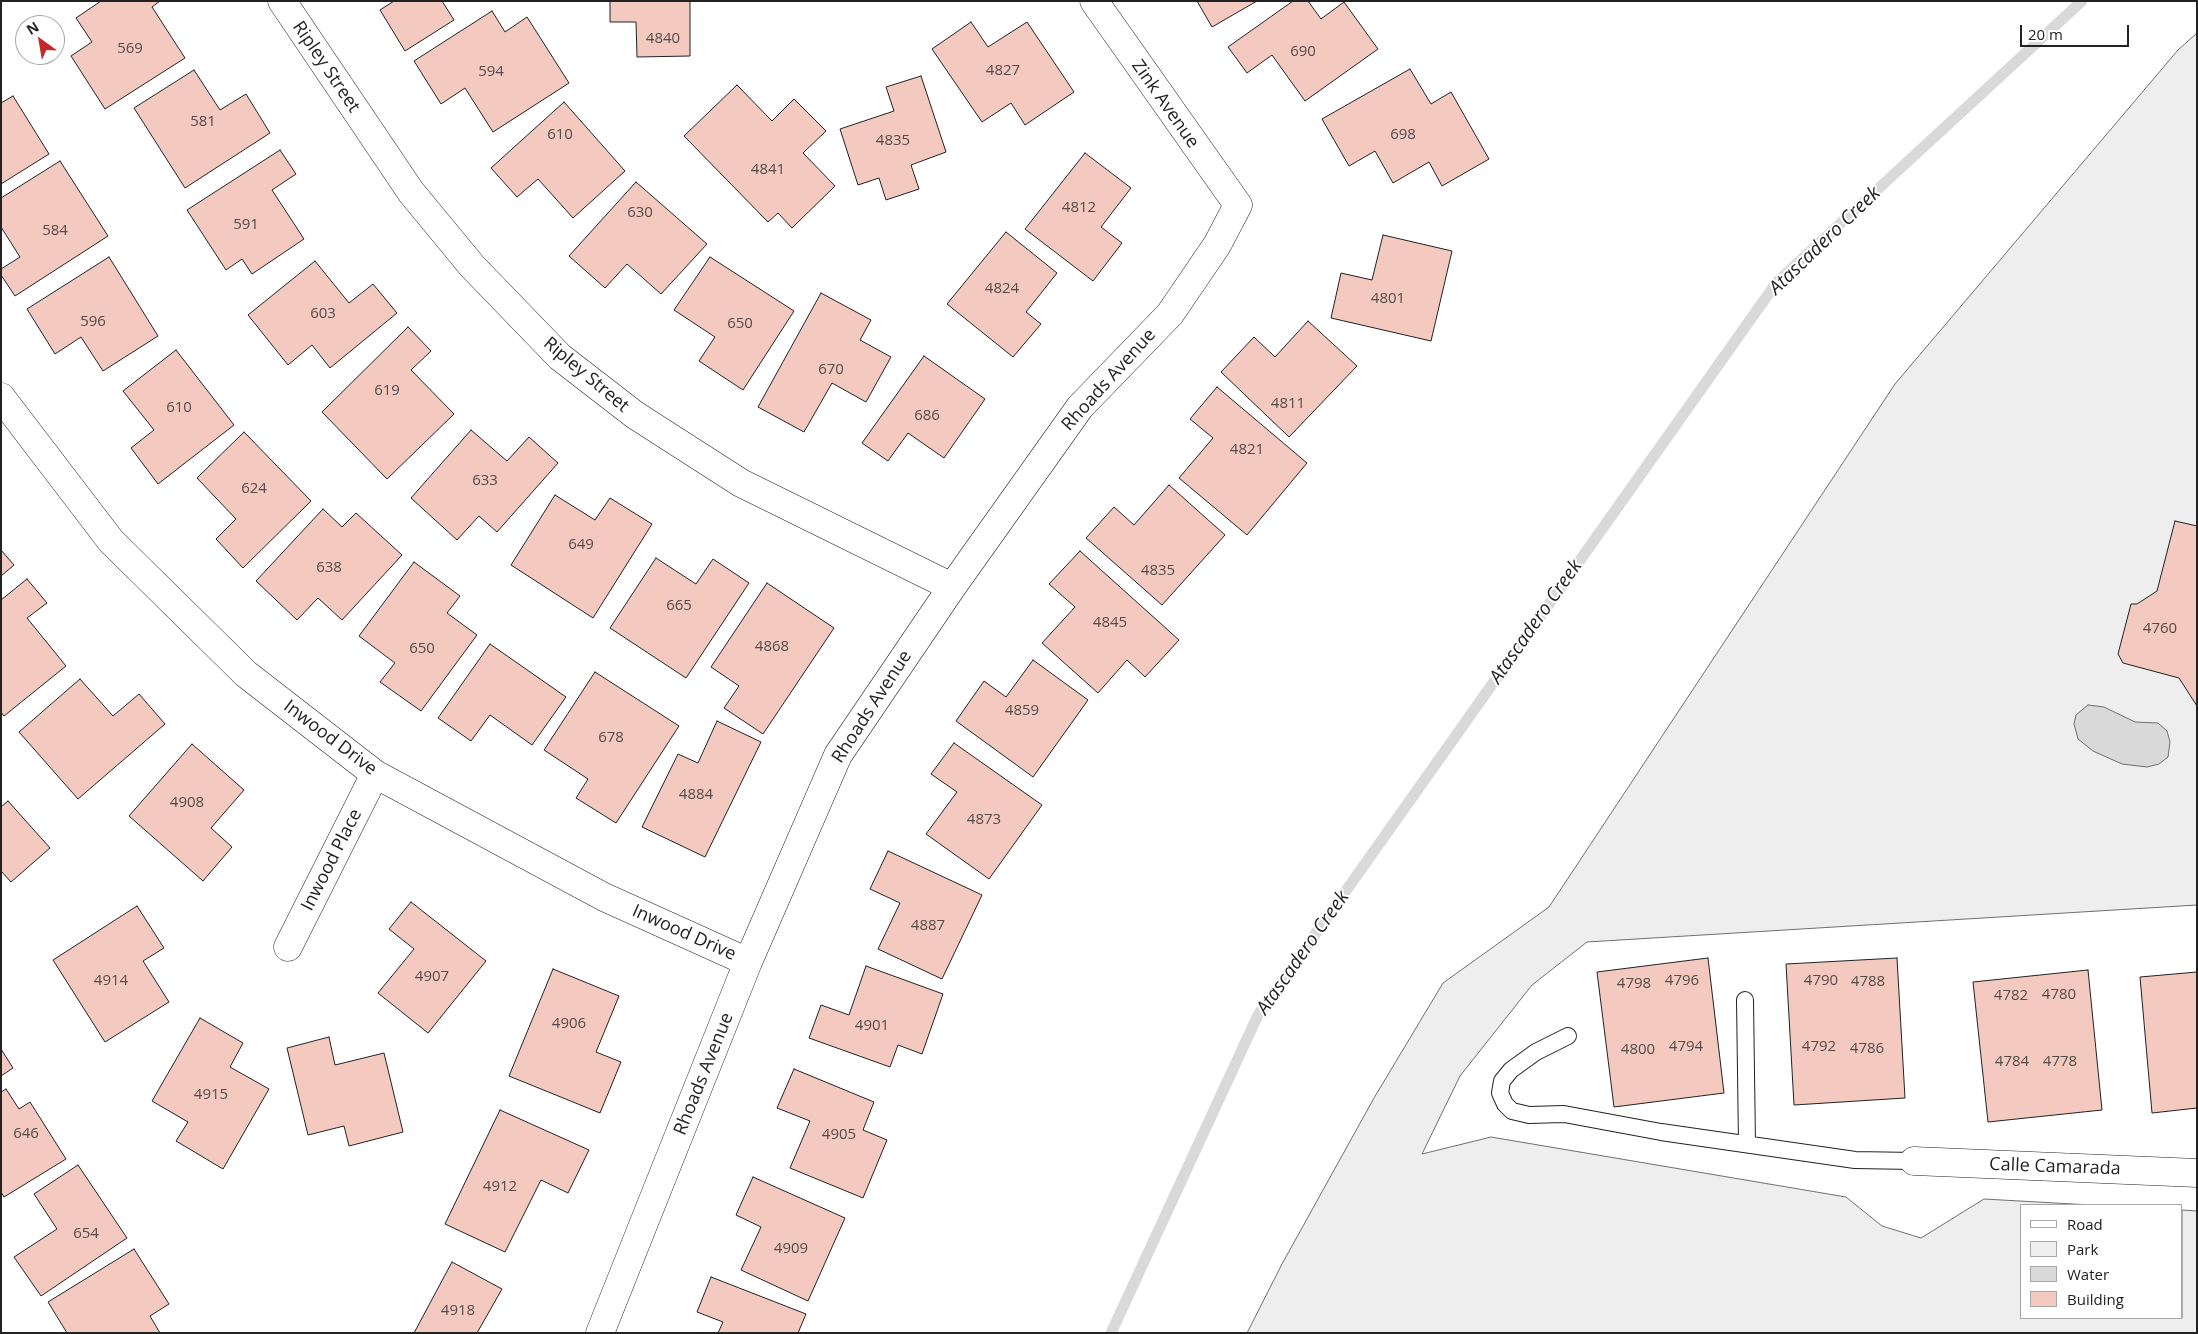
<!DOCTYPE html>
<html>
<head>
<meta charset="utf-8">
<style>
	body { margin:0 }
	#map { position:relative; width:2198px; height:1334px; overflow:hidden; background:#fff; font-family:"Open Sans",sans-serif }
	canvas { display:block }
	.frame { position:absolute; inset:0; border:2px solid #222; pointer-events:none }
	.legend { position:absolute; left:2020px; top:1204px; width:162px; height:115px; box-sizing:border-box; background:#fff; border:1px solid #a7a7a7; margin:0; padding:6px 9px; list-style:none; font-size:15px; color:#222 }
	.legend li { display:flex; align-items:center; gap:10px; height:25px }
	.legend b { width:25px; border:1px solid #a7a7a7 }
	.north { position:absolute; left:15px; top:15px; width:50px; height:50px; box-sizing:border-box; background:#fff; border:1px solid #a7a7a7; border-radius:50%; rotate:328deg; font-size:14px; font-weight:700; line-height:20px; text-align:center; color:#222 }
	.north::after { content:''; display:block; margin:auto; width:18px; height:22px; background:#c62828; clip-path:polygon(50% 0,100% 100%,50% 72%,0 100%) }
	.scale { position:absolute; left:2020px; top:25px; width:109px; height:22px; box-sizing:border-box; border:2px solid #222; border-top:0; padding-left:6px; font-size:15px; line-height:18px; white-space:nowrap; color:#222; -webkit-text-stroke:4px #fff; paint-order:stroke }
</style>
</head>
<body>
<div id="map">
<canvas width="2198" height="1334"></canvas>
<div class="frame"></div>
<ul class="legend">
<li><b style="height:6px;background:#fff"></b>Road</li>
<li><b style="height:14px;background:#eee"></b>Park</li>
<li><b style="height:14px;background:#d9d9d9"></b>Water</li>
<li><b style="height:14px;background:#f3c9c0"></b>Building</li>
</ul>
<div class="north">N</div>
<div class="scale">20 m</div>
</div>
<script>
const ctx = document.querySelector('canvas').getContext('2d');
ctx.lineJoin = 'round';
function fillPath(path, color) {
  ctx.fillStyle = color;
  ctx.fill(path, 'evenodd');
}
function shape(rows) {
  const path = new Path2D();
  for (const r of rows) {
    path.moveTo(r[0], r[1]);
    for (let i = 2; i < r.length; i += 2) path.lineTo(r[i], r[i + 1]);
  }
  return path;
}
function strokePath(path, color, width, dash) {
  ctx.strokeStyle = color;
  ctx.lineWidth = width;
  ctx.lineCap = dash ? 'butt' : 'round';
  ctx.setLineDash(dash || []);
  ctx.stroke(path);
}
function label(font, color, halo, rows, align = 'center') {
  ctx.font = font + ' "Open Sans",sans-serif';
  ctx.lineWidth = 4;
  ctx.setLineDash([]);
  ctx.textBaseline = 'middle';
  ctx.strokeStyle = halo;
  ctx.fillStyle = color;
  for (const [text, x, y, turn = 0] of rows) {
    ctx.save();
    ctx.translate(x, y);
    ctx.rotate((+turn || 0) * Math.PI / 180);
    ctx.textAlign = isNaN(turn) ? turn : align;
    if (halo) ctx.strokeText(text, 0, 0);
    ctx.fillText(text, 0, 0);
    ctx.restore();
  }
}
const green = shape([
	[2197,33,2197,905,1587,942,1532,985,1460,1076,1422,1154,1491,1137,1846,1197,1882,1226,1921,1238,1984,1199,2091,1205,2022,1205,2022,1318,2182,1318,2182,1210,2197,1211,2197,1333,1247,1333,1282,1264,1374,1098,1443,983,1549,907,1895,384,2178,50,2197,33]
]);
const water = shape([
	[2088,705,2104,707,2135,722,2158,723,2167,731,2170,742,2168,757,2159,764,2147,767,2122,764,2093,751,2078,739,2074,724,2076,715,2088,705]
]);
const stream = shape([
	[1111,1333,1258,1015,1777,282,2082,1]
]);
const building = shape([
	[101,1,160,1,152,7,185,58,105,109,71,56,92,42,76,18,101,1],
	[394,1,442,1,454,20,405,51,380,10,394,1],
	[610,1,690,1,690,56,637,57,636,22,610,22,610,1],
	[1197,1,1257,1,1212,27,1197,1],
	[1293,1,1308,1,1321,19,1344,2,1378,49,1305,101,1272,55,1247,73,1228,47,1293,1],
	[492,11,505,32,527,17,569,83,493,132,465,88,441,104,414,61,492,11],
	[971,22,988,47,1027,22,1074,92,1025,125,1011,103,982,122,932,49,971,22],
	[1410,69,1431,104,1451,92,1489,159,1442,186,1429,162,1393,183,1375,151,1349,166,1322,119,1410,69],
	[194,70,220,110,246,94,270,133,185,188,134,108,194,70],
	[921,76,946,152,911,165,919,189,886,200,879,178,858,185,840,129,894,111,886,87,921,76],
	[737,85,772,121,794,99,826,131,803,153,835,186,792,228,778,213,768,222,684,136,737,85],
	[13,96,49,154,1,184,1,103,13,96],
	[564,102,625,171,573,218,538,179,517,197,491,168,564,102],
	[280,150,296,174,272,190,304,239,252,274,242,259,226,270,187,210,280,150],
	[1085,153,1131,188,1101,227,1122,243,1093,281,1025,229,1085,153],
	[60,161,108,236,15,296,1,275,1,269,20,257,1,227,1,198,60,161],
	[636,182,707,244,661,294,627,264,605,288,569,256,636,182],
	[1006,232,1057,273,1026,312,1041,324,1013,357,947,304,1006,232],
	[1383,235,1452,251,1431,341,1331,318,1341,273,1372,280,1383,235],
	[109,257,158,336,103,371,81,337,55,354,27,309,109,257],
	[710,257,794,311,743,390,699,361,715,337,674,310,710,257],
	[315,261,349,303,373,284,397,313,330,368,312,345,288,365,248,315,315,261],
	[821,293,871,320,860,340,891,357,866,402,832,383,804,432,758,407,821,293],
	[1308,321,1357,366,1289,437,1221,372,1254,337,1275,357,1308,321],
	[408,327,431,351,411,370,454,414,387,479,322,412,408,327],
	[176,350,234,425,158,484,131,448,154,430,123,391,176,350],
	[924,356,985,399,944,458,908,433,888,461,862,443,924,356],
	[1217,387,1307,463,1247,535,1179,478,1213,438,1190,419,1217,387],
	[471,430,507,461,529,437,558,463,497,532,479,516,457,540,411,498,471,430],
	[244,432,311,501,243,568,216,539,236,519,197,478,244,432],
	[1169,485,1225,535,1162,605,1086,538,1114,507,1134,525,1169,485],
	[555,495,595,520,610,498,652,524,593,618,511,565,555,495],
	[323,509,342,527,356,513,402,555,342,620,318,598,297,620,256,581,323,509],
	[2175,521,2197,526,2197,706,2179,678,2123,663,2118,654,2131,604,2137,604,2157,591,2175,521],
	[1,550,14,565,1,576,1,550],
	[1080,551,1179,640,1145,677,1127,660,1098,693,1042,643,1075,607,1049,584,1080,551],
	[656,558,696,584,713,559,749,583,686,678,610,628,656,558],
	[414,562,460,596,447,613,477,635,421,711,380,682,395,663,359,636,414,562],
	[27,579,47,603,27,618,66,666,4,716,1,712,1,600,27,579],
	[767,583,834,628,763,734,724,708,739,686,711,667,767,583],
	[490,644,566,697,532,745,490,715,471,741,438,718,490,644],
	[1033,660,1088,700,1033,777,956,721,984,681,1006,697,1033,660],
	[595,672,679,726,616,823,576,798,588,779,544,750,595,672],
	[80,679,113,716,139,694,165,724,78,799,19,732,80,679],
	[717,721,761,742,705,857,642,827,678,754,698,763,717,721],
	[954,743,1042,805,989,879,926,834,957,792,931,774,954,743],
	[192,744,244,790,211,828,232,847,203,881,129,816,192,744],
	[8,801,50,848,11,882,1,871,1,807,8,801],
	[888,851,982,895,942,979,878,949,900,903,870,889,888,851],
	[411,902,486,961,428,1033,378,993,414,949,389,929,411,902],
	[137,906,164,948,143,961,169,1002,105,1042,53,960,137,906],
	[1708,958,1724,1093,1614,1107,1597,972,1708,958],
	[1897,958,1905,1098,1794,1105,1786,964,1897,958],
	[866,966,943,994,922,1054,898,1045,890,1067,809,1038,821,1005,849,1015,866,966],
	[553,969,619,996,596,1052,621,1062,600,1113,509,1076,553,969],
	[2088,970,2102,1110,1988,1122,1973,982,2088,970],
	[2197,972,2197,1108,2152,1113,2140,977,2197,972],
	[200,1018,243,1043,230,1067,269,1089,223,1169,176,1141,188,1122,152,1101,200,1018],
	[329,1037,335,1065,384,1053,403,1132,349,1146,344,1126,308,1135,287,1048,329,1037],
	[1,1049,13,1068,1,1076,1,1049],
	[794,1069,874,1102,863,1130,887,1140,863,1198,790,1168,810,1121,777,1108,794,1069],
	[6,1089,19,1109,30,1102,66,1159,4,1197,1,1192,1,1092,6,1089],
	[500,1110,589,1150,568,1193,541,1180,505,1252,445,1224,500,1110],
	[78,1165,127,1238,41,1296,14,1257,57,1229,34,1194,78,1165],
	[753,1177,845,1218,808,1301,741,1270,761,1227,736,1215,753,1177],
	[134,1249,169,1304,150,1316,160,1333,67,1333,48,1302,134,1249],
	[452,1262,502,1289,477,1333,414,1333,452,1262],
	[711,1277,806,1314,798,1333,718,1333,723,1322,697,1312,711,1277]
]);
const lane = shape([
	[1745,1000,1747,1144],
	[1568,1036,1536,1052,1511,1070,1502,1081,1500,1093,1505,1104,1512,1111,1529,1115,1564,1114,1661,1132,1855,1160,1914,1161]
]);
const street = shape([
	[282,1,411,192,472,266,560,357,635,415,741,483,952,587],
	[1,397,111,541,246,674,375,774,604,897,748,962],
	[288,947,375,774],
	[1914,1161,2197,1173],
	[600,1333,748,962,838,755,952,587,1080,407,1170,314,1217,245,1238,205,1094,1]
]);
const numberNames = [
	["4840",663,39],
	["569",130,49],
	["690",1303,52],
	["4827",1003,71],
	["594",491,72],
	["581",203,122],
	["610",560,135],
	["698",1403,135],
	["4835",893,141],
	["4841",768,170],
	["4812",1079,208],
	["630",640,213],
	["591",246,225],
	["584",55,231],
	["4824",1002,289],
	["4801",1388,299],
	["603",323,314],
	["596",93,322],
	["650",740,324],
	["670",831,370],
	["619",387,391],
	["4811",1288,404],
	["610",179,408],
	["686",927,416],
	["4821",1247,450],
	["633",485,481],
	["624",254,489],
	["649",581,545],
	["638",329,568],
	["4835",1158,571],
	["665",679,606],
	["4845",1110,623],
	["4760",2160,629],
	["4868",772,647],
	["650",422,649],
	["4859",1022,711],
	["678",611,738],
	["4884",696,795],
	["4908",187,803],
	["4873",984,820],
	["4887",928,926],
	["4907",432,977],
	["4914",111,981],
	["4796",1682,981],
	["4790",1821,981],
	["4788",1868,982],
	["4798",1634,984],
	["4780",2059,995],
	["4782",2011,996],
	["4906",569,1024],
	["4901",872,1026],
	["4794",1686,1047],
	["4792",1819,1047],
	["4786",1867,1049],
	["4800",1638,1050],
	["4784",2012,1062],
	["4778",2060,1062],
	["4915",211,1095],
	["646",26,1134],
	["4905",839,1135],
	["4912",500,1187],
	["654",86,1234],
	["4909",791,1249],
	["4918",458,1311]
];
const streetNames = [
	["Ripley Street",326,67,56],
	["Zink Avenue",1165,104,55],
	["Ripley Street",586,375,40],
	["Rhoads Avenue",1109,380,-48],
	["Rhoads Avenue",872,707,-57],
	["Inwood Drive",330,738,37],
	["Inwood Place",332,860,-63],
	["Inwood Drive",684,933,24],
	["Rhoads Avenue",704,1074,-68],
	["Calle Camarada",2055,1167,2]
];
const waterNames = [
	["Atascadero Creek",1825,241,-44],
	["Atascadero Creek",1536,622,-55],
	["Atascadero Creek",1303,953,-55]
];
fillPath(green, '#eee');
strokePath(green, '#6f6f6f', 1);
fillPath(water, '#d9d9d9');
strokePath(water, '#6f6f6f', 1);
strokePath(stream, '#d9d9d9', 11);
fillPath(building, '#f3c9c0');
strokePath(building, '#222', 1);
strokePath(lane, '#222', 18);
strokePath(street, '#222', 29);
strokePath(lane, '#fff', 16);
strokePath(street, '#fff', 28);
label('15px', '#564c4a', null, numberNames);
label('18px', '#222', '#fff', streetNames);
label('italic 19px', '#222', '#fff', waterNames);
</script>
</body>
</html>
